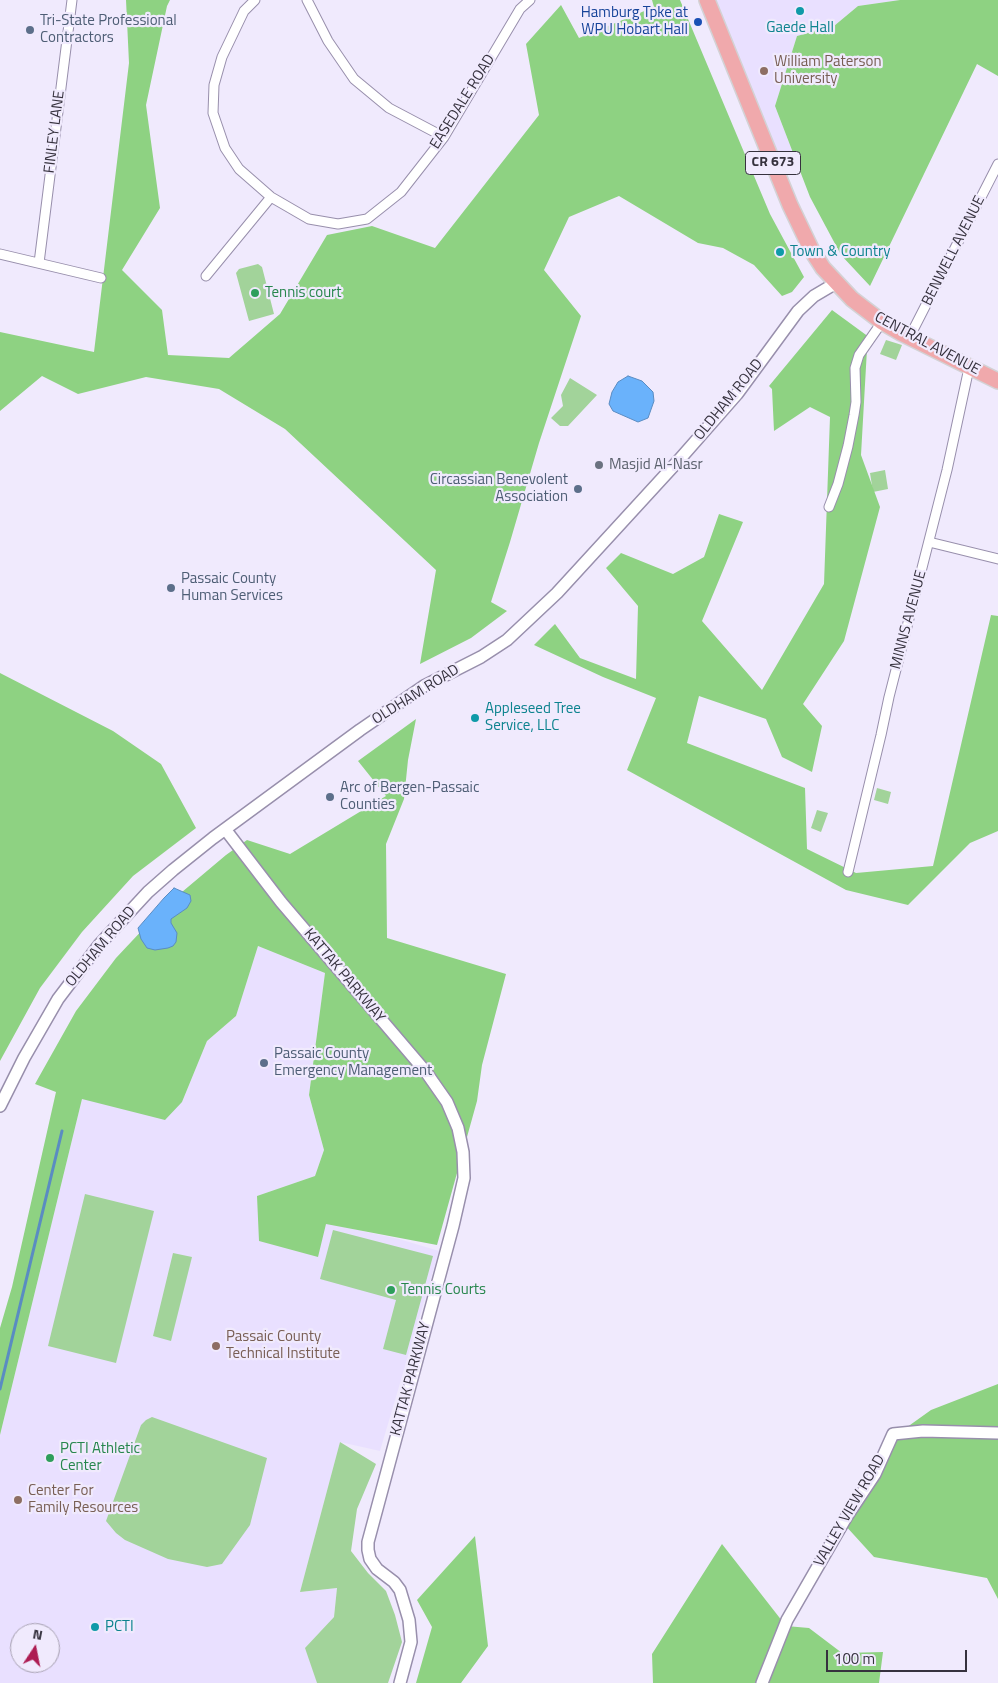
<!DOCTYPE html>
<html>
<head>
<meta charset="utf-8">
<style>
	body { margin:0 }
	#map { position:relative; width:998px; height:1683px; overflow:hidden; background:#f0eafd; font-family:"Titillium Web",sans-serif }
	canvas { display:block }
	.north { position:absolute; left:10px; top:1623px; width:50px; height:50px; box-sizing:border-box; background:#f0eafd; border:1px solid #a6a0b1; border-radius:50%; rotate:11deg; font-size:14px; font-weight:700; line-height:20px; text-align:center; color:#36323e }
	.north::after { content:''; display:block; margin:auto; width:18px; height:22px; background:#ad1c52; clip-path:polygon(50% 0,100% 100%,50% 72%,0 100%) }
	.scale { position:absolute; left:826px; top:1650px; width:141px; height:22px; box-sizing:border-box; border:2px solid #36323e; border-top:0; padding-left:6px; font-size:15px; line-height:18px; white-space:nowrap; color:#36323e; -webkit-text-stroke:4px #f0eafd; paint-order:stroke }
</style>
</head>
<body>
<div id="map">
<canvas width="998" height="1683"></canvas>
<div class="north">N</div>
<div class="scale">100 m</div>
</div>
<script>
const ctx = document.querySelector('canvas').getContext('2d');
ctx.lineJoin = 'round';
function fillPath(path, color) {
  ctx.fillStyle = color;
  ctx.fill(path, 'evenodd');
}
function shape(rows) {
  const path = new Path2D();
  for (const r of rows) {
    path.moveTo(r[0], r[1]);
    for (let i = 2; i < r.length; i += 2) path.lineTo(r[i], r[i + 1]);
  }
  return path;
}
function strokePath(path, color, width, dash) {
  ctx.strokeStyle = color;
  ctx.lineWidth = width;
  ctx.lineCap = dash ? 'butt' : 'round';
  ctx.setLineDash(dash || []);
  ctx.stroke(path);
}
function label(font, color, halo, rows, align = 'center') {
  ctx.font = font + ' "Titillium Web",sans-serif';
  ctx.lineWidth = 4.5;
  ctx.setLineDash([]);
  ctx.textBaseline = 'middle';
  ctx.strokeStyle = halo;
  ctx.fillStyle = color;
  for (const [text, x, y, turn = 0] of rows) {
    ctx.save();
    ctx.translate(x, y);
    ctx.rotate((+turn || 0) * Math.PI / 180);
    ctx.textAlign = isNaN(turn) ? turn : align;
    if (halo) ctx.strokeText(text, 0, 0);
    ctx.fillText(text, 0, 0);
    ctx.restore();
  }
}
const built = shape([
	[714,0,900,0,858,6,834,26,797,36,775,106,793,153,778,158],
	[258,946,325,973,309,1095,324,1150,315,1176,257,1196,326,1223,399,1239,439,1251,380,1451,340,1442,300,1592,337,1588,334,1617,306,1648,317,1683,0,1683,0,1435,82,1099,182,1102,207,1041,236,1016],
	[20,1633,50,1633,50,1663,20,1663]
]);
const green = shape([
	[258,264,262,267,274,314,249,321,236,273,239,269],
	[886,340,902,345,896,360,880,354],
	[570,378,597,395,568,426,560,426,551,418,563,406,561,395],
	[885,470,888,489,873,492,870,473],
	[877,788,891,792,888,804,874,800],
	[817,810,828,813,821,832,811,828],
	[85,1194,154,1211,116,1363,48,1346],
	[333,1230,433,1256,406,1355,383,1349,396,1300,320,1279],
	[173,1253,192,1257,171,1341,153,1336],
	[152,1417,267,1458,250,1525,222,1564,207,1567,168,1559,125,1540,116,1533,106,1521,141,1425,146,1420],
	[340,1442,376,1464,357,1509,351,1551,368,1573,386,1591,395,1615,402,1642,388,1683,317,1683,305,1648,334,1617,337,1588,300,1592]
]);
const forest = shape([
	[126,0,170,0,167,6,146,105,160,208,122,270,162,310,168,355,229,358,280,314,327,235,372,226,435,248,539,115,526,44,561,5,579,38,654,7,652,0,680,0,770,214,804,277,792,292,782,296,754,265,723,248,698,243,619,196,569,217,544,270,581,316,539,443,510,542,491,602,507,611,471,638,420,664,436,570,285,429,219,389,146,377,78,394,42,376,0,411,0,332,94,352,129,63],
	[900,0,998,0,998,76,977,64,870,286,841,255,810,197,775,106,797,36,834,26,858,6],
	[832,310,873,340,867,349,861,455,880,507,844,641,803,704,822,726,812,772,782,757,766,719,699,696,687,743,805,788,807,849,856,873,933,866,991,615,998,616,998,831,970,843,908,905,846,890,627,770,656,698,603,677,534,645,555,624,580,658,636,679,638,606,606,568,621,553,673,574,704,557,719,514,743,522,702,621,762,690,824,584,830,417,810,407,774,431,772,389,769,386],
	[0,673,113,731,161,764,196,828,133,876,82,932,40,988,0,1061],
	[416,719,408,760,404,799,386,844,387,938,506,974,482,1065,477,1101,437,1245,326,1224,318,1257,259,1241,257,1196,315,1176,324,1150,309,1095,325,973,258,946,236,1016,207,1041,182,1102,165,1120,82,1099,0,1435,0,1328,12,1287,56,1092,35,1084,76,1011,116,958,163,908,226,855,247,840,290,854,386,796,358,761],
	[998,1384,998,1599,987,1578,874,1557,844,1524,903,1430,931,1410],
	[475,1536,488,1646,461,1683,416,1683,432,1627,417,1600],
	[722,1544,786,1626,809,1628,842,1653,883,1652,879,1683,653,1683,652,1654]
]);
const water = shape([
	[628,376,642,381,653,392,654,401,648,418,638,422,613,411,609,404,612,392,618,382,628,376],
	[174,888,190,895,191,901,187,908,171,919,171,923,177,933,176,942,173,946,168,948,155,950,147,948,141,939,138,928,164,898,174,888]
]);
const stream = shape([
	[0,1389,62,1131]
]);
const minor = shape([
	[255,0,244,11,222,57,214,85,213,113,225,148,239,169,271,197,309,219,338,224,367,219,401,192,444,137,520,9,530,0],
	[307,0,328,41,354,79,389,108,444,137],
	[0,254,101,278],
	[39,263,72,0],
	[206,276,271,197],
	[909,338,998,164],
	[829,507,838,484,848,446,854,415,856,402,855,368,859,355,882,322],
	[929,542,998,559],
	[848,872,881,735,889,697,947,470,969,368]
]);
const tertiary = shape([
	[225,829,281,902,426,1072,447,1102,458,1128,463,1152,464,1178,453,1226,368,1542,368,1550,370,1559,377,1569,394,1582,400,1590,409,1620,411,1642,400,1683],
	[0,1106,24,1058,58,999,99,945,148,892,173,870,213,838,360,730,424,686,481,657,507,640,557,593,679,460,737,394,798,311,814,296,836,283],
	[762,1683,787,1620,847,1516,875,1474,893,1434,923,1431,998,1433]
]);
const primary = shape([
	[707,0,790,205,812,251,823,268,852,299,882,322,901,333,998,381]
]);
const markers = [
	[800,11,5,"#0f9aa8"],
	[698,22,5,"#1a4fb4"],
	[30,30,5,"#5c6f8a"],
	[764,71,5,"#8d6e63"],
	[780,252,5,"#0f9aa8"],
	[255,293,5,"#2e9e5b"],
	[599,465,5,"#6b7280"],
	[578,489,5,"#5c6f8a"],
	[171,588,5,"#5c6f8a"],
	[475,718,5,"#0f9aa8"],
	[330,797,5,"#5c6f8a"],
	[264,1063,5,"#5c6f8a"],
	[391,1290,5,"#2e9e5b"],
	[216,1346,5,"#8d6e63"],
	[50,1458,5,"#2e9e5b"],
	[18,1500,5,"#8d6e63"],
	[95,1627,5,"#0f9aa8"]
];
const shields = [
	[773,163,55]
];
const shieldNames = [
	["CR 673",773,163]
];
const transitNames = [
	["Hamburg Tpke at",688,13],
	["WPU Hobart Hall",688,30]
];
const serviceNames = [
	["Tri-State Professional",40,21],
	["Contractors",40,38],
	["Circassian Benevolent",568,480,"right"],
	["Association",568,497,"right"],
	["Passaic County",181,579],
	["Human Services",181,596],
	["Arc of Bergen-Passaic",340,788],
	["Counties",340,805],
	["Passaic County",274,1054],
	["Emergency Management",274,1071]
];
const cultureNames = [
	["Gaede Hall",800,28,"center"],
	["Town & Country",790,252],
	["Appleseed Tree",485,709],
	["Service, LLC",485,726],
	["PCTI",105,1627]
];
const educationNames = [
	["William Paterson",774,62],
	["University",774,79],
	["Passaic County",226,1337],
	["Technical Institute",226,1354],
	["Center For",28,1491],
	["Family Resources",28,1508]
];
const streetNames = [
	["EASEDALE ROAD",463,102,-58],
	["FINLEY LANE",55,132,-83],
	["BENWELL AVENUE",954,251,-63],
	["CENTRAL AVENUE",927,344,28],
	["OLDHAM ROAD",729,400,-51],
	["MINNS AVENUE",909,620,-75],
	["OLDHAM ROAD",416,695,-32],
	["OLDHAM ROAD",101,947,-50],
	["KATTAK PARKWAY",344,976,50],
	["KATTAK PARKWAY",411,1379,-75],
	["VALLEY VIEW ROAD",850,1511,-60]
];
const leisureNames = [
	["Tennis court",265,293],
	["Tennis Courts",401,1290],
	["PCTI Athletic",60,1449],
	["Center",60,1466]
];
const worshipNames = [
	["Masjid Al-Nasr",609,465]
];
fillPath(built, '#e9e0ff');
fillPath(green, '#a2d39a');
fillPath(forest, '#8ed282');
fillPath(water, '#6ab2fb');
strokePath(water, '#5a8cc2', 1);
strokePath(stream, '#5a8cc2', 3);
strokePath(minor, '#988fac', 11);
strokePath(tertiary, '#988fac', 14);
strokePath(primary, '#d3d2d5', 18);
strokePath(minor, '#fff', 9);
strokePath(tertiary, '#fff', 11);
strokePath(primary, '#f0a9ac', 15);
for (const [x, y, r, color] of markers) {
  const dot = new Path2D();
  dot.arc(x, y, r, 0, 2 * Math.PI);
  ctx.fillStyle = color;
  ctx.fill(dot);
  strokePath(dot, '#f0eafd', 2);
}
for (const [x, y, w] of shields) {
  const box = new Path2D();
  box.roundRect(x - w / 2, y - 11.5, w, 23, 4);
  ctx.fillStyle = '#f0eafd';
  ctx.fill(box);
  strokePath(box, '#36323e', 1);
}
label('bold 14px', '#36323e', null, shieldNames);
label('15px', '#164399', '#f0eafd', transitNames, 'right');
label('15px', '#4e5e75', '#f0eafd', serviceNames, 'left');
label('15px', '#0d838f', '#f0eafd', cultureNames, 'left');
label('15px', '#785e54', '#f0eafd', educationNames, 'left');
label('15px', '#36323e', '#f0eafd', streetNames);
label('15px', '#27864d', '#f0eafd', leisureNames, 'left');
label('15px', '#5b616d', '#f0eafd', worshipNames, 'left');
</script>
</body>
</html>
